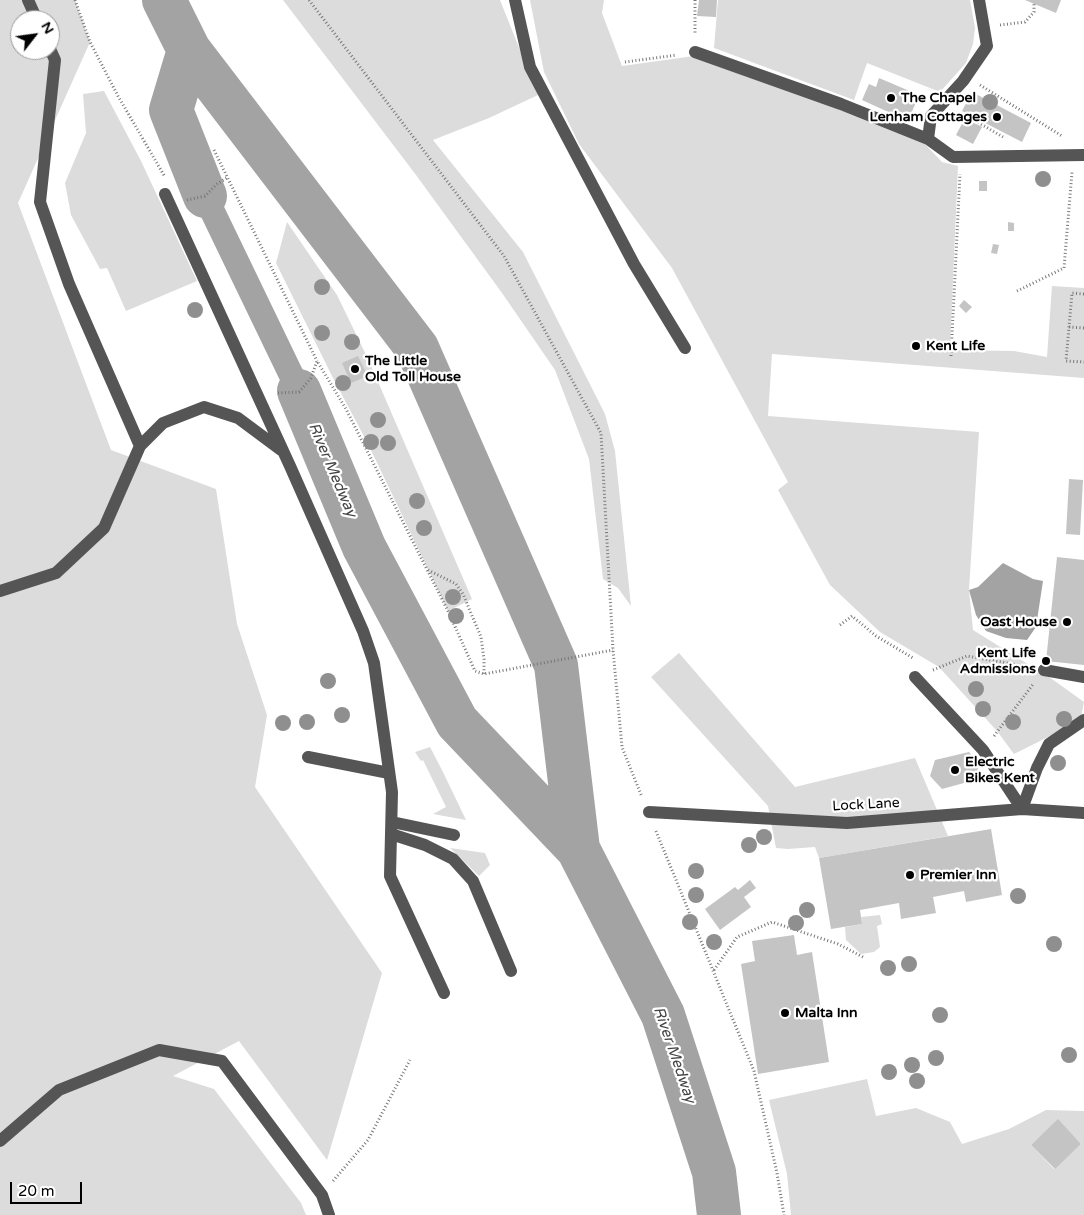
<!DOCTYPE html>
<html>
<head>
<meta charset="utf-8">
<style>
	body { margin:0 }
	#map { position:relative; width:1084px; height:1215px; overflow:hidden; background:#fff; font-family:"Varela Round",sans-serif }
	canvas { display:block }
	.north { position:absolute; left:10px; top:10px; width:50px; height:50px; box-sizing:border-box; background:#fff; border:1px solid #999; border-radius:50%; rotate:60deg; font-size:14px; font-weight:700; line-height:20px; text-align:center; color:#000 }
	.north::after { content:''; display:block; margin:auto; width:18px; height:22px; background:#000; clip-path:polygon(50% 0,100% 100%,50% 72%,0 100%) }
	.scale { position:absolute; left:10px; top:1182px; width:72px; height:22px; box-sizing:border-box; border:2px solid #000; border-top:0; padding-left:6px; font-size:15px; line-height:18px; white-space:nowrap; color:#000; -webkit-text-stroke:4px #fff; paint-order:stroke }
</style>
</head>
<body>
<div id="map">
<canvas width="1084" height="1215"></canvas>
<div class="north">N</div>
<div class="scale">20 m</div>
</div>
<script>
const ctx = document.querySelector('canvas').getContext('2d');
ctx.lineJoin = 'round';
function fillPath(path, color) {
  ctx.fillStyle = color;
  ctx.fill(path, 'evenodd');
}
function shape(rows) {
  const path = new Path2D();
  for (const r of rows) {
    path.moveTo(r[0], r[1]);
    for (let i = 2; i < r.length; i += 2) path.lineTo(r[i], r[i + 1]);
  }
  return path;
}
function strokePath(path, color, width, dash) {
  ctx.strokeStyle = color;
  ctx.lineWidth = width;
  ctx.lineCap = dash ? 'butt' : 'round';
  ctx.setLineDash(dash || []);
  ctx.stroke(path);
}
function label(font, color, halo, rows, align = 'center') {
  ctx.font = font + ' "Varela Round",sans-serif';
  ctx.lineWidth = 4.5;
  ctx.setLineDash([]);
  ctx.textBaseline = 'middle';
  ctx.strokeStyle = halo;
  ctx.fillStyle = color;
  for (const [text, x, y, turn = 0] of rows) {
    ctx.save();
    ctx.translate(x, y);
    ctx.rotate((+turn || 0) * Math.PI / 180);
    ctx.textAlign = isNaN(turn) ? turn : align;
    if (halo) ctx.strokeText(text, 0, 0);
    ctx.fillText(text, 0, 0);
    ctx.restore();
  }
}
const green = shape([
	[0,0,75,0,90,42,18,203,111,450,216,489,237,624,267,715,255,787,382,973,327,1160,239,1041,173,1076,214,1089,301,1203,306,1215,0,1215],
	[20,20,50,20,50,50,20,50],
	[283,0,500,0,538,95,489,118,433,140,523,252,605,414,615,451,631,606,618,588,603,579,589,459,555,370,502,293,416,175],
	[530,0,604,0,602,13,622,66,694,56,852,114,924,143,942,162,958,166,950,350,1014,351,1047,357,1052,286,1084,288,1084,378,772,354,768,416,979,432,969,590,973,630,1052,679,1084,702,1081,717,1064,729,1014,754,997,731,939,667,880,632,830,585,778,490,788,482,672,268,579,144,544,72],
	[718,0,970,0,975,28,973,44,966,63,940,92,867,63,854,100,714,48],
	[104,91,141,161,197,281,126,311,107,268,100,269,71,215,65,183,86,133,83,94],
	[287,222,337,295,369,361,472,599,448,611,368,444,332,376,276,263],
	[679,653,795,787,915,758,948,836,819,858,815,847,788,849,776,848,768,806,651,677],
	[430,747,443,772,466,820,433,814,446,807,423,760,421,761,415,752],
	[450,848,485,853,490,865,479,876],
	[880,915,882,924,877,926,880,947,874,952,861,954,846,940,845,927,862,924,861,917],
	[867,1079,876,1116,916,1108,950,1122,962,1144,1009,1129,1046,1110,1084,1111,1084,1215,791,1215,787,1174,769,1100],
	[1058,1120,1081,1144,1054,1169,1031,1145]
]);
const water = shape([
	[1003,563,1033,579,1043,581,1036,627,1027,640,1006,638,986,631,976,615,969,590,978,587]
]);
const canal = shape([
	[205,196,299,391]
]);
const river = shape([
	[164,0,189,50,417,348,556,665,578,849],
	[189,50,171,110,205,196],
	[299,391,364,547,457,722,578,849,663,1015,714,1172,719,1215]
]);
const building = shape([
	[699,0,717,0,716,17,697,16],
	[1025,0,1061,0,1056,13],
	[879,78,919,95,908,121,862,100,869,84,876,87],
	[972,92,1031,123,1022,142,962,111],
	[965,118,982,127,973,144,956,135],
	[979,181,987,181,987,191,979,191],
	[1008,222,1014,223,1014,231,1008,231],
	[993,244,999,245,997,254,991,253],
	[964,300,972,307,966,313,959,306],
	[358,356,368,376,351,383,342,363],
	[1069,479,1083,480,1080,535,1066,534],
	[1057,557,1084,560,1084,665,1046,661],
	[969,752,979,764,975,780,942,789,930,776,935,760],
	[991,829,1002,895,966,902,964,891,933,897,936,913,901,919,899,903,860,910,862,924,831,929,819,858],
	[750,880,756,888,744,897,751,907,720,930,705,909,735,887,738,890],
	[794,935,797,955,812,952,829,1062,758,1074,741,964,755,961,752,941],
	[1058,1119,1081,1144,1055,1169,1031,1145]
]);
const path = shape([
	[75,0,90,42,118,96,165,177],
	[309,0,504,256,601,433,613,650,622,747,642,797],
	[695,0,695,34],
	[1000,25,1025,22,1034,12,1034,4],
	[625,62,677,55],
	[980,85,1062,136],
	[969,117,1003,137],
	[214,150,317,361],
	[187,200,205,196,217,184,227,178],
	[1017,291,1064,268,1072,172],
	[1084,294,1072,293,1066,361,1084,362],
	[1069,327,1084,328],
	[951,356,960,174],
	[278,393,299,392,311,378,317,361,346,409,448,611,475,671,484,674,613,650],
	[428,570,456,584,463,594,481,637,484,659,484,674],
	[840,625,852,616,876,636,913,658],
	[933,670,967,656,1029,667],
	[994,736,1034,683],
	[656,831,754,1071,777,1173,784,1215],
	[714,970,737,937,772,922,838,944,863,957],
	[333,1181,368,1140,410,1060]
]);
const minor = shape([
	[28,0,37,20],
	[515,0,530,67,634,264,685,348],
	[979,0,987,46,963,81,931,116,928,139,953,157,1084,155],
	[50,49,55,60,40,202,69,284,140,446],
	[695,52,841,104,928,139],
	[165,194,290,466,363,631,374,663,392,792,390,876,444,993],
	[0,591,56,573,104,528,140,446,163,423,204,407,238,418,281,450],
	[1044,670,1084,677],
	[915,677,983,750,1022,809],
	[308,757,389,773],
	[1022,809,1037,768,1049,744,1084,720],
	[649,812,847,823,1022,809,1084,813],
	[392,822,454,835],
	[391,834,425,845,453,859,473,881,511,971],
	[0,1141,59,1090,159,1050,222,1061,322,1195,329,1215]
]);
const trees = [
	[990,102],
	[1043,179],
	[322,287],
	[195,310],
	[322,333],
	[352,342],
	[343,383],
	[378,420],
	[371,442],
	[388,443],
	[417,501],
	[424,528],
	[453,597],
	[456,616],
	[328,681],
	[976,689],
	[983,709],
	[342,715],
	[1064,719],
	[307,722],
	[1013,722],
	[283,723],
	[1058,763],
	[764,837],
	[749,845],
	[696,871],
	[696,895],
	[1018,896],
	[807,910],
	[690,922],
	[796,923],
	[714,942],
	[1054,944],
	[909,964],
	[888,968],
	[940,1015],
	[1069,1055],
	[936,1058],
	[912,1065],
	[889,1072],
	[917,1081]
];
const markers = [
	[891,98,5,"#000"],
	[997,117,5,"#000"],
	[916,346,5,"#000"],
	[355,369,5,"#000"],
	[1067,622,5,"#000"],
	[1046,661,5,"#000"],
	[955,770,5,"#000"],
	[910,875,5,"#000"],
	[785,1013,5,"#000"]
];
const poiNames = [
	["The Chapel",901,98],
	["Lenham Cottages",987,117,"right"],
	["Kent Life",926,346],
	["The Little",365,361],
	["Old Toll House",365,377],
	["Oast House",1057,622,"right"],
	["Kent Life",1036,653,"right"],
	["Admissions",1036,669,"right"],
	["Electric",965,762],
	["Bikes Kent",965,778],
	["Premier Inn",920,875],
	["Malta Inn",795,1013]
];
const streetNames = [
	["Lock Lane",866,805,-3]
];
const waterNames = [
	["River Medway",332,470,67],
	["River Medway",674,1055,71]
];
fillPath(green, '#dcdcdc');
fillPath(water, '#a3a3a3');
strokePath(canal, '#a3a3a3', 25);
strokePath(river, '#a3a3a3', 44);
fillPath(building, '#c4c4c4');
strokePath(path, '#777', 3, [1, 2.5]);
strokePath(minor, '#555', 12);
ctx.fillStyle = '#8f8f8f';
for (const [x, y] of trees) {
  ctx.beginPath();
  ctx.arc(x, y, 8, 0, 2 * Math.PI);
  ctx.fill();
}
for (const [x, y, r, color] of markers) {
  const dot = new Path2D();
  dot.arc(x, y, r, 0, 2 * Math.PI);
  ctx.fillStyle = color;
  ctx.fill(dot);
  strokePath(dot, '#fff', 2);
}
label('bold 14px', '#000', '#fff', poiNames, 'left');
label('14px', '#000', '#fff', streetNames);
label('italic 15px', '#444', '#fff', waterNames);
</script>
</body>
</html>
